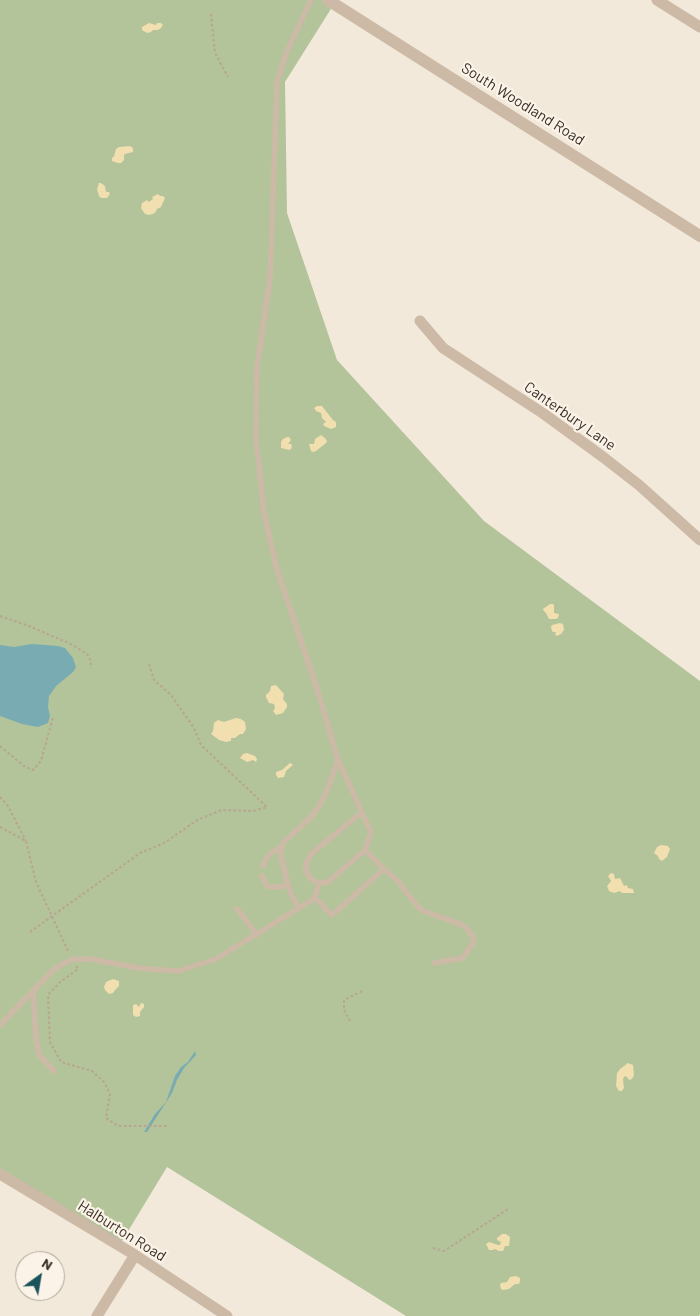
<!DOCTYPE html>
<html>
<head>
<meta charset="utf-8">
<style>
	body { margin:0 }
	#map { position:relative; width:700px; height:1316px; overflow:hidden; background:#f3e9db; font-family:Barlow,sans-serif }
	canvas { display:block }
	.north { position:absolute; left:15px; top:1251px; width:50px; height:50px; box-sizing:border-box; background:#fbf3e7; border:1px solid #ada49a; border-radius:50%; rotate:32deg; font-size:14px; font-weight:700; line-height:20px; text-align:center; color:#382e27 }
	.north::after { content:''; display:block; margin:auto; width:18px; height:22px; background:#1a535c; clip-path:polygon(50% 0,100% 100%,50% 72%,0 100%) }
</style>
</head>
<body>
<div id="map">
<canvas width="700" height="1316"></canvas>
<div class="north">N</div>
</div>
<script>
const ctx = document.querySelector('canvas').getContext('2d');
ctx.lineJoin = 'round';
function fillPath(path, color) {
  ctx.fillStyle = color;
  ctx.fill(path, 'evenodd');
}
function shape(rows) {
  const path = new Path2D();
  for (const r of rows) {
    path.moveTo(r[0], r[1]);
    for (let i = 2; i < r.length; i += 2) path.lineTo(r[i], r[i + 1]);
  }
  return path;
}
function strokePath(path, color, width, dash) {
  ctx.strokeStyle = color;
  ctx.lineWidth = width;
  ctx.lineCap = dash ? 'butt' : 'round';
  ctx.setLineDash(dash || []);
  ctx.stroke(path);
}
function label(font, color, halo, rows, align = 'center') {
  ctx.font = font + ' Barlow,sans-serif';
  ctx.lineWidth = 4.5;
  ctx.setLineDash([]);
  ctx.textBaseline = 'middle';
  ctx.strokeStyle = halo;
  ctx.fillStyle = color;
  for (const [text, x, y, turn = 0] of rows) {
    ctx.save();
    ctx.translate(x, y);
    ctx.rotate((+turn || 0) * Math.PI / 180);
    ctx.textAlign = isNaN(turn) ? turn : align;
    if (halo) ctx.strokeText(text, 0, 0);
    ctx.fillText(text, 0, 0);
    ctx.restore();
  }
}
const green = shape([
	[0,0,328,0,334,4,285,82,287,213,337,360,484,521,700,681,700,1314,699,1316,406,1316,167,1167,119,1246,0,1174]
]);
const sand = shape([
	[149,23,156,25,157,23,161,23,163,25,161,28,158,30,153,30,151,32,147,33,142,30,142,27],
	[130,146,133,148,133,152,125,154,124,155,124,160,121,163,118,163,112,161,112,158,114,156,116,149,119,147],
	[99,183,101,183,105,186,106,192,109,192,110,194,107,198,101,198,99,196,97,189],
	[158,194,160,196,163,196,165,198,161,207,157,209,155,213,149,215,145,214,141,208,142,203,147,200,149,202,153,199,152,197],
	[317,406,322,406,333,420,336,422,336,427,331,429,324,426,323,424,326,422,322,418,321,413,316,411,314,408],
	[321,435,325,438,327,441,326,443,316,451,313,452,311,451,309,444,314,444,315,439],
	[287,437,289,437,291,440,288,444,291,444,292,446,291,449,289,450,281,448,281,442,283,439],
	[550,604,553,604,554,605,554,613,559,614,558,618,556,619,549,619,546,613,543,610,543,609],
	[560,623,563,624,564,630,561,634,557,636,555,634,556,632,553,632,552,631,551,627,552,625],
	[276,685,284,694,283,699,287,704,287,707,283,713,276,715,273,711,275,708,274,704,269,703,266,697,266,695,270,691,271,686],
	[236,718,241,719,245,722,246,729,243,734,240,734,235,738,231,738,231,741,226,742,219,740,211,734,213,731,214,723,218,720,224,722],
	[247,753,255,756,257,759,256,762,253,760,247,762,240,758,243,754],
	[290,763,293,765,286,771,284,777,278,778,276,775,276,772,282,770],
	[661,845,668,846,670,849,667,857,662,861,659,859,658,856,654,853,657,847],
	[611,873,614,874,615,879,620,878,624,886,627,885,628,888,633,889,634,893,622,893,620,891,614,893,609,891,607,886,611,881,608,876],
	[113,979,119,981,119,986,115,990,113,993,109,994,105,990,104,987,106,982],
	[141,1003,144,1004,144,1007,140,1012,140,1016,136,1017,133,1015,133,1005,136,1004,139,1007],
	[628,1063,633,1065,634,1075,632,1079,629,1080,627,1077,625,1076,623,1079,624,1088,622,1091,619,1091,616,1086,617,1073,620,1069],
	[502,1234,506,1234,510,1237,509,1246,505,1246,503,1251,499,1251,495,1249,493,1250,489,1250,486,1244,489,1242,498,1245,500,1245,501,1242,497,1240,497,1238],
	[516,1276,520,1278,520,1281,519,1284,515,1284,509,1289,503,1290,501,1289,500,1285,501,1283,507,1282,510,1277]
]);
const water = shape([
	[32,644,58,646,65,648,73,658,76,667,73,672,56,686,49,696,48,707,50,716,48,723,38,727,22,724,0,716,0,645,14,647],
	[195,1051,196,1055,184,1068,177,1080,172,1093,147,1132,144,1132,155,1114,166,1102,175,1076,181,1067,188,1062]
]);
const path = shape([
	[211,14,215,53,228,77],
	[0,616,29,626,73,645,87,654,91,661,90,668],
	[0,746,24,766,33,770,41,761,53,717],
	[0,797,8,806,26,841],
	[0,827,26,841,36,882,69,953],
	[30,932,140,853,164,843,199,819,222,810,253,811,267,807,201,745,194,728,171,695,154,680,149,664],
	[76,966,78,969,59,983,48,995,50,1042,61,1062,92,1071,104,1082,110,1094,106,1118,118,1126,167,1126],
	[350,1021,344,1010,344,1000,362,991],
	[433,1248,444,1251,508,1209]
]);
const service = shape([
	[362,812,311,854,306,863,306,871,311,879,319,883,328,882,365,850],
	[263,866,266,859,271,853,282,847],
	[384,869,397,880,419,908,423,911,460,924,465,927,473,937,473,943,465,955,462,958,434,963],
	[262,876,267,886,271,887,278,887,288,885],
	[315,898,319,883],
	[299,908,291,894,288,885,281,857,282,847,283,843,313,815,321,803,328,788,338,760],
	[237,909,257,935],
	[33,991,36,1039,39,1055,54,1071],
	[0,1025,53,970,64,963,74,959,91,959,138,968,178,971,216,959,315,898,332,915,384,869,365,850,371,832,338,760,316,685,277,570,264,513,256,438,257,366,270,280,277,83,287,51,311,0]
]);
const minor = shape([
	[657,0,700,27],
	[420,321,443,348,544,414,603,457,639,485,700,540],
	[0,1174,135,1255,227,1316],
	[97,1316,135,1255]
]);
const tertiary = shape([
	[328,0,700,236]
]);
const streetNames = [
	["South Woodland Road",523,104,32],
	["Canterbury Lane",570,416,35],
	["Halburton Road",122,1231,32]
];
fillPath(green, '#b3c39a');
fillPath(sand, '#f1dfaf');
fillPath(water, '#78acb2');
strokePath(path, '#b8a490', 2, [2.5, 2.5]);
strokePath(service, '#ccbaa6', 5.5);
strokePath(minor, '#ccbaa6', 11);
strokePath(tertiary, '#ccbaa6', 12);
label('15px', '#382e27', '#fbf3e7', streetNames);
</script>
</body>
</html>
